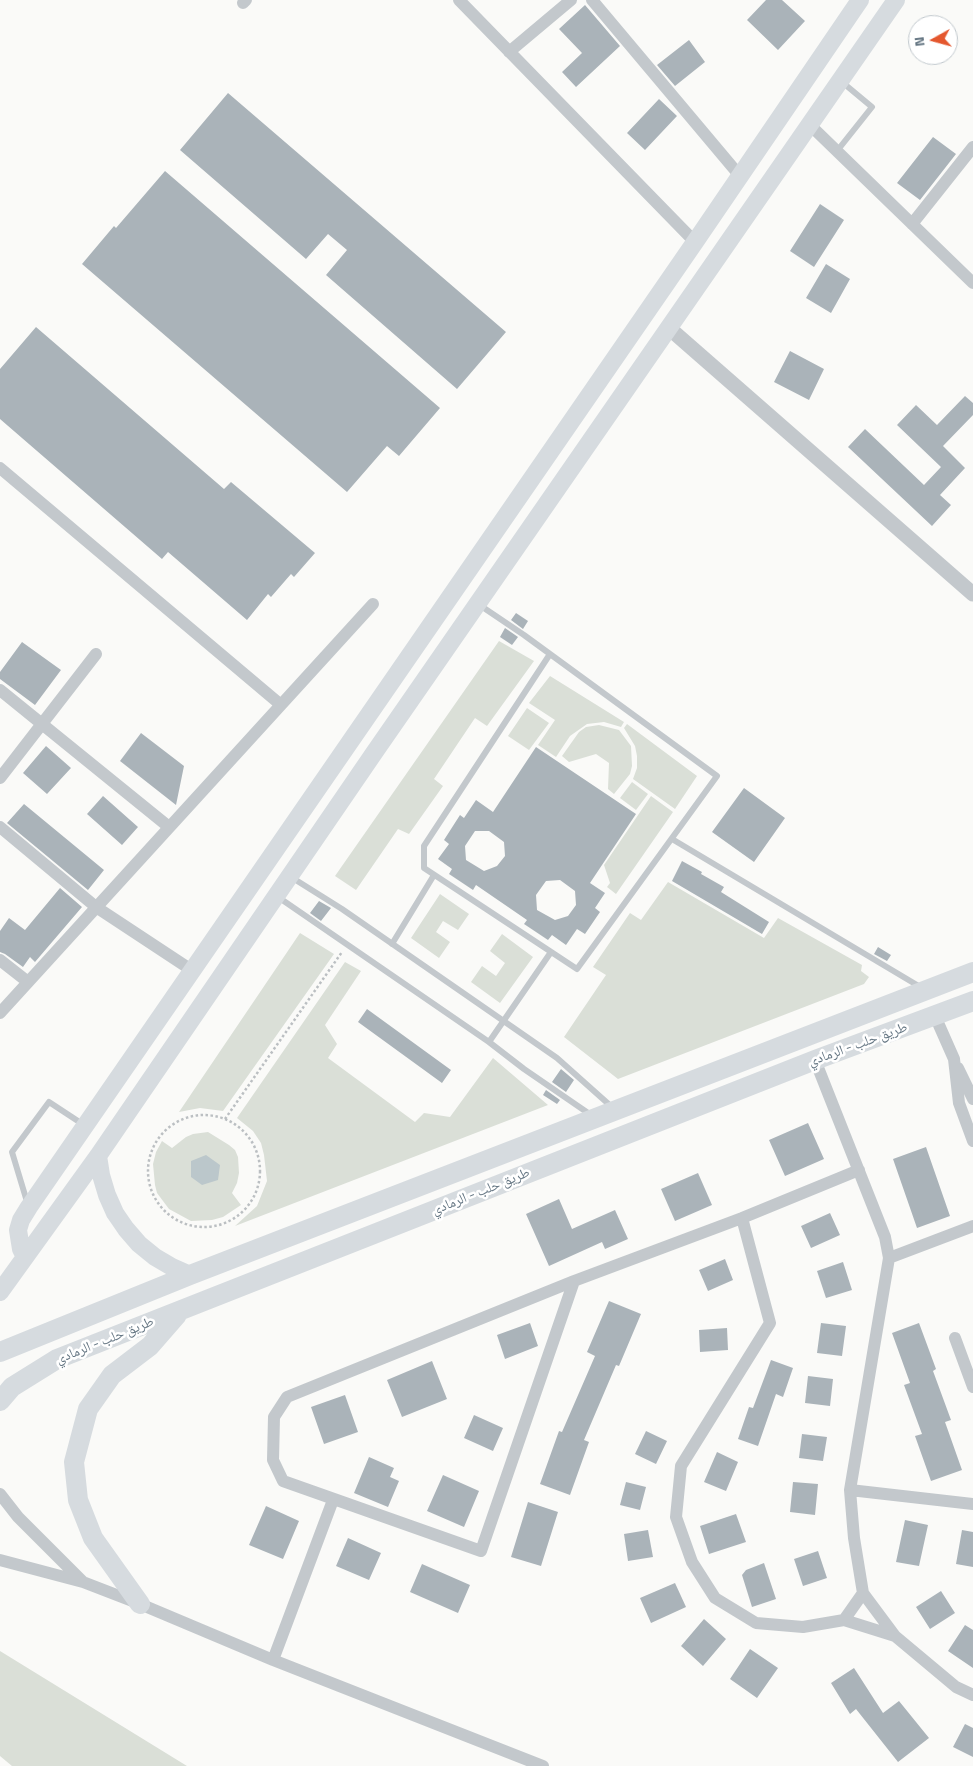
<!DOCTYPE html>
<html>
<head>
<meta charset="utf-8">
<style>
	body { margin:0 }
	#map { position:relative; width:973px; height:1766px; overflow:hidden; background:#fafaf8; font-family:"Titillium Web",sans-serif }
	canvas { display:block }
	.north { position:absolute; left:908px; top:15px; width:50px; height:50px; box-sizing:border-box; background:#fff; border:1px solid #c1c8cd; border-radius:50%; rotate:263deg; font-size:14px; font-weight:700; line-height:20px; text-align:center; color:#657683 }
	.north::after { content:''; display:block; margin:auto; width:18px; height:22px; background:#e4572e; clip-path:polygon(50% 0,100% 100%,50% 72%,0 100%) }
</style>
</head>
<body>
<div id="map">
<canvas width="973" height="1766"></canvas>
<div class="north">N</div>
</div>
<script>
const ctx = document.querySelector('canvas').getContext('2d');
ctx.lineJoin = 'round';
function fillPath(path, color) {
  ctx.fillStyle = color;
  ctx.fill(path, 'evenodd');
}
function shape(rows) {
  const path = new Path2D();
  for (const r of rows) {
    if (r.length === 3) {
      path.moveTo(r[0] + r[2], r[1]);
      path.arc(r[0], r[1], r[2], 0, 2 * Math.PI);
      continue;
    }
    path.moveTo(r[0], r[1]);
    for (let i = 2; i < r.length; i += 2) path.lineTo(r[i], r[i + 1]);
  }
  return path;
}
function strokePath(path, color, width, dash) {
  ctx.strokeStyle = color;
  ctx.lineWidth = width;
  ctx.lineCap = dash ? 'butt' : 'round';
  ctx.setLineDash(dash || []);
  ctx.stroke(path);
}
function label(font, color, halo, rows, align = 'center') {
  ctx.font = font + ' "Titillium Web","Noto Naskh Arabic",sans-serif';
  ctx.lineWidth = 5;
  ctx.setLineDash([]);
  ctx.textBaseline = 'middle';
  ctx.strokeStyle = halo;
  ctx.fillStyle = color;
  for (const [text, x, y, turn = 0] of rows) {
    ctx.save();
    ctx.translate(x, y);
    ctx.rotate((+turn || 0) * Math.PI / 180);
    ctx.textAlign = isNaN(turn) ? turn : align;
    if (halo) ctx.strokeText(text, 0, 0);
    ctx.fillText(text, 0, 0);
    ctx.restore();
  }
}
const green = shape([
	[499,641,534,661,487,726,475,718,434,779,443,786,409,834,398,829,356,890,335,876],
	[550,676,624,722,621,727,604,722,587,724,570,736,556,757,538,745,555,720,529,703],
	[527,708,549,723,529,750,508,736],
	[627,724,697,776,675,809,633,779,637,768,637,756,635,746,624,728],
	[599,725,619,730,631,746,632,766,630,774,614,794,608,789,609,763,596,754,569,762,562,756,579,732,586,727],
	[632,782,648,794,636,810,620,798],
	[651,796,673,812,616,894,607,887,610,883,604,865],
	[668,882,764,938,778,918,862,965,861,971,869,977,864,984,618,1079,564,1037,606,975,593,967,630,913,641,920],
	[440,894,469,914,458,930,443,921,436,932,450,942,439,958,411,938],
	[300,933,334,954,223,1111,200,1108,179,1112],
	[502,934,533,957,500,1003,471,982,482,966,496,976,505,963,490,951],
	[345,962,361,971,325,1025,337,1044,328,1058,415,1122,424,1113,450,1117,493,1058,548,1105,235,1226,257,1206,267,1181,264,1155,261,1143,253,1131,237,1118],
	[208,1132,229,1145,235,1150,238,1157,239,1173,237,1183,232,1193,241,1205,223,1217,212,1220,191,1221,169,1209,157,1193,155,1185,153,1164,156,1152,162,1141,172,1148,186,1137,193,1134],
	[0,1651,187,1766,12,1766,0,1756]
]);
const water = shape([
	[206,1155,220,1165,218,1180,202,1185,191,1177,191,1161]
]);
const building = shape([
	[766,0,782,0,805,21,778,50,747,20],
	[585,5,620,46,576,87,562,72,582,53,559,29],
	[689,40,705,62,675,86,657,65],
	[228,93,506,332,457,389,326,275,347,250,328,234,306,259,180,150],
	[659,99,677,116,645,150,627,133],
	[933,137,956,154,920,200,897,183],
	[165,171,440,408,399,456,387,446,347,492,82,264,114,226,116,228],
	[820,204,844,220,814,267,790,251],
	[826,264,850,279,831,313,806,298],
	[36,327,224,489,231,482,315,553,294,577,291,574,271,597,268,594,247,620,168,552,162,559,0,419,0,369],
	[790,351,824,369,809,400,774,382],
	[965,396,973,403,973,415,943,446,965,468,940,495,951,505,932,526,848,447,865,429,924,485,941,467,897,425,916,405,937,425],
	[516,613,528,621,523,629,511,620],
	[505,628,518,637,512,645,500,637],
	[22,642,61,670,35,705,0,679,0,672],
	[141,733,184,766,176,805,120,761],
	[46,746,71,768,47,794,23,773],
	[536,747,636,814,590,883,605,893,595,908,600,912,585,934,577,929,566,945,552,935,548,940,524,924,527,920,476,885,473,890,449,874,452,869,438,859,449,844,444,840,460,815,464,818,476,800,493,812],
	[475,831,489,831,504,842,505,856,497,866,484,871,466,860,465,846],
	[560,880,575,891,576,905,568,916,555,920,537,910,536,895,546,881],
	[744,788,785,818,754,862,712,832],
	[103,796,138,827,122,845,87,814],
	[24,804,104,870,88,890,7,823],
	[682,861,702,872,701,874,724,887,721,892,769,922,762,934,672,881],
	[60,888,82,907,35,962,30,957,23,967,5,954,0,952,0,931,9,918,25,930],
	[319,901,331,908,321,921,310,913],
	[878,947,891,955,887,961,874,954],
	[367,1009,451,1070,442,1083,358,1022],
	[561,1069,574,1080,566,1092,552,1082],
	[546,1090,560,1100,557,1104,543,1095],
	[808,1123,824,1159,785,1176,769,1140],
	[926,1147,950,1216,917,1228,893,1159],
	[698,1173,712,1205,675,1221,661,1189],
	[559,1199,572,1229,615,1210,628,1239,605,1249,602,1242,549,1266,526,1214],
	[830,1213,840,1235,811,1248,801,1226],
	[725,1259,733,1280,708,1291,699,1270],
	[843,1262,852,1290,826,1298,817,1271],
	[609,1301,641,1314,619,1366,616,1365,584,1440,589,1442,570,1495,540,1484,559,1431,562,1432,595,1356,587,1352],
	[530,1323,538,1346,505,1359,497,1335],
	[821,1323,846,1326,842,1356,817,1353],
	[919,1323,936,1369,933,1371,951,1420,945,1422,962,1470,931,1481,915,1436,922,1434,904,1385,910,1383,892,1333],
	[727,1328,728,1350,700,1352,699,1330],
	[771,1360,793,1368,783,1397,776,1394,758,1446,738,1439,749,1407,753,1408],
	[432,1361,447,1399,402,1417,387,1380],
	[808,1376,833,1379,830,1406,805,1403],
	[345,1395,358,1432,324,1444,311,1407],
	[474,1415,503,1428,493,1451,464,1438],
	[646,1431,667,1441,656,1464,635,1454],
	[802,1434,827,1437,823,1461,799,1458],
	[717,1452,738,1462,726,1491,704,1482],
	[369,1457,394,1468,390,1477,399,1481,388,1507,354,1493],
	[443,1475,479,1491,464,1527,427,1511],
	[626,1482,646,1487,640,1510,620,1505],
	[793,1482,818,1484,815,1515,790,1512],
	[528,1502,558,1512,541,1566,511,1557],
	[266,1506,299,1521,283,1559,249,1545],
	[736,1514,746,1542,709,1554,700,1526],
	[905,1520,928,1525,919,1566,896,1562],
	[648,1530,653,1557,628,1561,624,1534],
	[962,1530,973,1532,973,1567,956,1564],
	[348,1538,381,1553,369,1580,336,1566],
	[818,1551,827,1578,803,1586,794,1559],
	[764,1563,776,1599,752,1607,742,1575,746,1570],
	[422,1564,470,1585,458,1613,410,1592],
	[675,1583,686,1607,651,1623,640,1598],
	[941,1591,955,1613,930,1629,916,1607],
	[704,1619,726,1639,703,1666,681,1646],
	[965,1625,973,1630,973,1668,948,1651],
	[750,1649,778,1668,757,1698,730,1679],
	[854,1668,883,1713,899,1701,929,1738,898,1762,856,1709,850,1714,831,1683],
	[965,1724,973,1728,973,1757,953,1747]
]);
const path = shape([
	[204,1171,56],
	[225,1119,342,952]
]);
const service = shape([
	[837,151,872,107,842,82],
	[478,604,524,635,717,776,577,969,424,868,424,846,550,654],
	[672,839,922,988],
	[291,877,342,909,557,1058,613,1108],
	[278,897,489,1042],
	[392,944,434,875],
	[551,952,489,1042,524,1069,591,1115],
	[28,1205,12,1152,49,1102,84,1125]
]);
const minor = shape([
	[459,0,695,242],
	[592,0,740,176],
	[243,3,246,0],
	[509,52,571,0],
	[810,125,973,283],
	[912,224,973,147],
	[0,468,281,705],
	[0,690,169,827],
	[0,778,96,654],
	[0,827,96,907,193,971],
	[0,960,28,982],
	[0,1013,373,604],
	[935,1016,954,1059,959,1103,973,1141],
	[958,1068,973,1099],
	[742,1218,770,1323,681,1466,676,1517,692,1562,715,1598,756,1623,803,1627,844,1620,863,1593,854,1538,850,1490,889,1258,885,1237,815,1060],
	[889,1258,973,1226],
	[574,1281,287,1397,274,1417,273,1460,283,1481,481,1551,574,1281,742,1218,859,1170],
	[955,1338,973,1387],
	[850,1490,973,1504],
	[0,1494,18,1517,83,1582],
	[0,1560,83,1582,140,1604,273,1660,543,1766],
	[863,1593,895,1636,956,1687,973,1695],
	[844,1620,895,1636],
	[273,1660,333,1500]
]);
const tertiary = shape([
	[669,328,973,594]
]);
const secondary = shape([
	[98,1156,101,1175,107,1195,115,1213,126,1229,139,1244,155,1257,172,1267,190,1275],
	[25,1257,21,1249,18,1230,21,1220,29,1207,695,242,860,0],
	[0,1292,98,1156,374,753,896,0]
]);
const trunk = shape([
	[0,1352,190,1275,973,972],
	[0,1401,12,1387,57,1359,815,1060,973,1001],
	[140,1604,93,1538,78,1500,74,1462,88,1409,112,1375,150,1346,177,1315]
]);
const streetNames = [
	["طريق حلب - الرمادي",858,1045,-20],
	["طريق حلب - الرمادي",481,1192,-22],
	["طريق حلب - الرمادي",105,1341,-22]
];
fillPath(green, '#dadfd7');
fillPath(water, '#bbc7cb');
fillPath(building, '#aab3b9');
strokePath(path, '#bbbfc2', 2.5, [2.5, 2.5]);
strokePath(service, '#c3c8cc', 6);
strokePath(minor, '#c3c8cc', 12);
strokePath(tertiary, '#c3c8cc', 15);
strokePath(secondary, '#d6dbdf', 18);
strokePath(trunk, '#d6dbdf', 20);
label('14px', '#657683', '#fff', streetNames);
</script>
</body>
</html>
